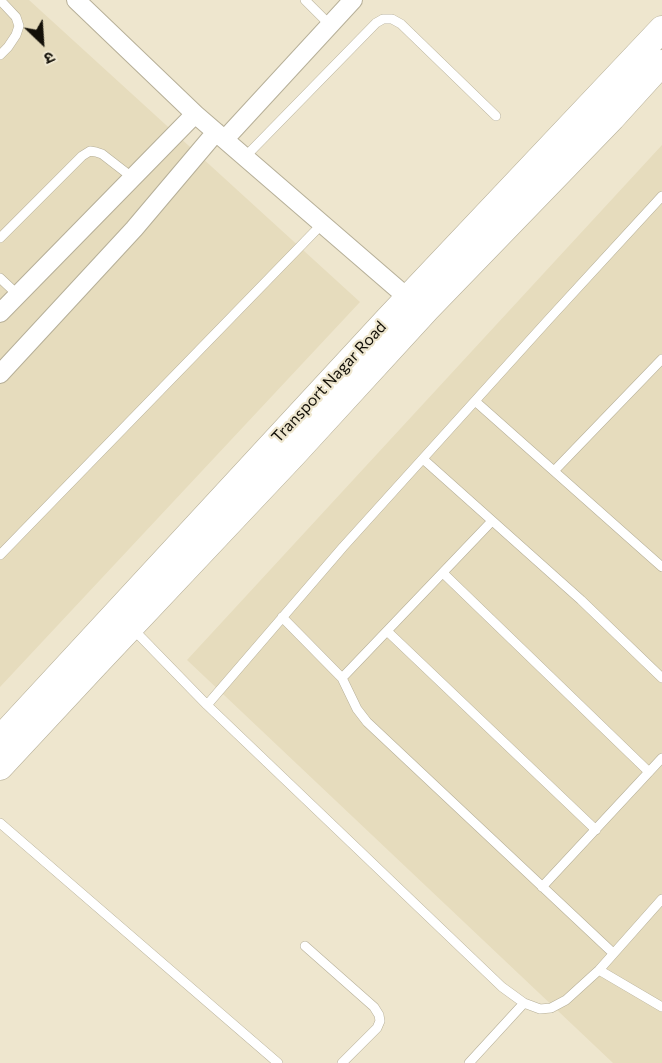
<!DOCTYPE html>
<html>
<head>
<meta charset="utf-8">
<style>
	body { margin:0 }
	#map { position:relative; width:662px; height:1063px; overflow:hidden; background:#eee6ce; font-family:Commissioner,"Noto Sans Devanagari",sans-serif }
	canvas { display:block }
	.north { position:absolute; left:12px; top:12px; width:60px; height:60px; -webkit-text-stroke:4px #eee6ce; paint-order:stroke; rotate:155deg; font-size:16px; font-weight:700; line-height:24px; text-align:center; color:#131008 }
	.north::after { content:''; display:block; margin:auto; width:21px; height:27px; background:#131008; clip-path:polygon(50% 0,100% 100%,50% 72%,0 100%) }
</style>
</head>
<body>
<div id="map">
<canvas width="662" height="1063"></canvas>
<div class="north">उ</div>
</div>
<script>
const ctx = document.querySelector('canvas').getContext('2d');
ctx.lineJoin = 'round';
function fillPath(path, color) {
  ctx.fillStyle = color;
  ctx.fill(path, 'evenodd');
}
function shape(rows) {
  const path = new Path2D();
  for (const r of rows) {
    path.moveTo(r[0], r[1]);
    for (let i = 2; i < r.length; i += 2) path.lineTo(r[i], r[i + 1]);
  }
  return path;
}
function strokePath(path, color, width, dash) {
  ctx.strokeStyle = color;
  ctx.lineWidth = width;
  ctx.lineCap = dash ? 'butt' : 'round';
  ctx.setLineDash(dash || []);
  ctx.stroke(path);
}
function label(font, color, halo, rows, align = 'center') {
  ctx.font = font + ' Commissioner,sans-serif';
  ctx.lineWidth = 4.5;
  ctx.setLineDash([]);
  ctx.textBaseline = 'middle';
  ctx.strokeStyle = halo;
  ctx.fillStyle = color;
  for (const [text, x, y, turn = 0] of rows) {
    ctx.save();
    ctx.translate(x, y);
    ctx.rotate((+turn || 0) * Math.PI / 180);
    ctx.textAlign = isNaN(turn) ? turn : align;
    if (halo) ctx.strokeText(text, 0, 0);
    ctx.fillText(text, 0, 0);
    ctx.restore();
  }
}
const built = shape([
	[0,0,29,0,360,302,0,687],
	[662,145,662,1063,613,1063,187,660]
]);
const service = shape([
	[0,0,16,17,19,26,16,35,8,47,0,55],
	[305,0,330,25],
	[245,157,376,23,383,19,392,19,401,24,496,116],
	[0,238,82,156,90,151,96,152,102,154,133,178],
	[0,278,18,295],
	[475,401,662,567],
	[423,459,581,600,662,678],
	[554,471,662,359],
	[0,555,322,224],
	[443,573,649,772],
	[282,617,342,678,357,709,367,722,613,953],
	[133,629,207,705,502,987,524,1003,540,1009,551,1008,566,1000,599,970,662,899],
	[387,631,596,830],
	[342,678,492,521],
	[207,705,343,547,549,319,662,196],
	[0,823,278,1063],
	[542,887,662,758],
	[305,946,374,1007,379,1015,380,1021,377,1028,342,1063],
	[599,970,662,1007],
	[469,1063,524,1003]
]);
const minor = shape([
	[76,0,195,114,408,298],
	[225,139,353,0],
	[0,313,195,114],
	[0,374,134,229,216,132]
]);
const secondary = shape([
	[0,739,388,319,662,29],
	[0,767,95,665,294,454,427,309,612,118,662,63]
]);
const streetNames = [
	["Transport Nagar Road",329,382,-47]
];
fillPath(built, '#e6dcbd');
strokePath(service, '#b6af98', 10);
strokePath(minor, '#b6af98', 20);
strokePath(secondary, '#b6af98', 27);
strokePath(service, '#fff', 9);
strokePath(minor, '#fff', 18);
strokePath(secondary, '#fff', 26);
label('16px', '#131008', '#eee6ce', streetNames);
</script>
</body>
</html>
